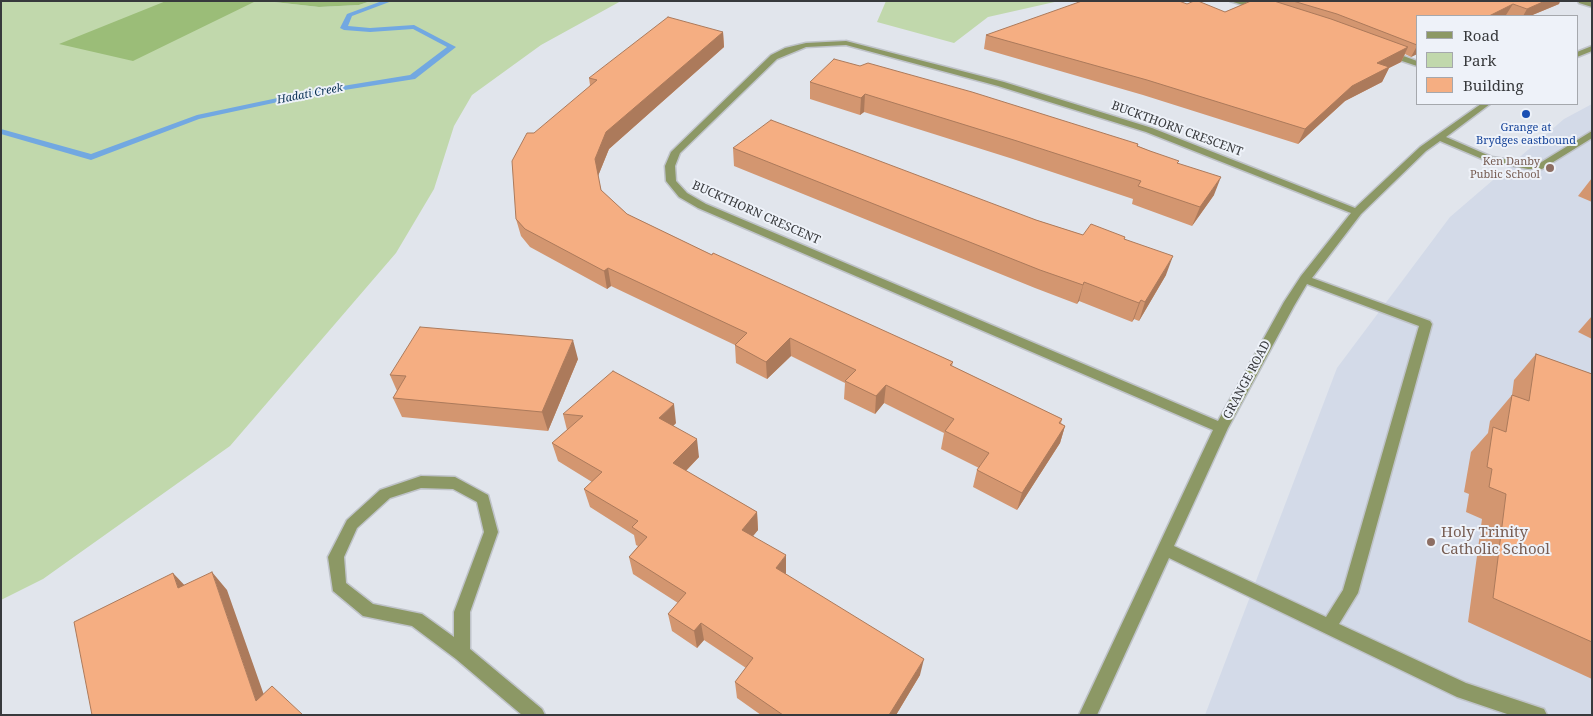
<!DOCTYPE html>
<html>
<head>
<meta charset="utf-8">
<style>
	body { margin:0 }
	#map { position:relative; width:1593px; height:716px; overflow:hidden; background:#e1e5ec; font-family:"Noto Serif",serif }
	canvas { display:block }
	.frame { position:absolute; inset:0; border:2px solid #37393c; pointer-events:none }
	.legend { position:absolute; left:1416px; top:15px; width:162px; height:90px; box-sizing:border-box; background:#eef2f9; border:1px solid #a5a8ad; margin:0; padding:6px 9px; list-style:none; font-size:15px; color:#37393c }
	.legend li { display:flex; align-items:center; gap:10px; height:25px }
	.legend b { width:25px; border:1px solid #a5a8ad }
</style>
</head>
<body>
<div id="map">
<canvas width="1593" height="716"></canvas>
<div class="frame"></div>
<ul class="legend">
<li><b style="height:6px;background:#8c9865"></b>Road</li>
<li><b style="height:14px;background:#c1d8ac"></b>Park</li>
<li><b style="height:14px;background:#f5ae82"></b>Building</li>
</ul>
</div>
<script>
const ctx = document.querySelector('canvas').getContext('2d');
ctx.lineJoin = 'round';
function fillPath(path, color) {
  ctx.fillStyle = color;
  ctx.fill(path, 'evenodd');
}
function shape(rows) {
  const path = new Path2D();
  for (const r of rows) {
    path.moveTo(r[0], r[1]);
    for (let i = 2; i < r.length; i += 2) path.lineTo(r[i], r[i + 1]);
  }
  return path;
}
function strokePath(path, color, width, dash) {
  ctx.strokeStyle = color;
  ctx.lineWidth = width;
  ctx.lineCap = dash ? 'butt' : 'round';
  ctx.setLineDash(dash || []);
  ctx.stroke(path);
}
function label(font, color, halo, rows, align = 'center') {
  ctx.font = font + ' "Noto Serif",serif';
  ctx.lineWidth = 4;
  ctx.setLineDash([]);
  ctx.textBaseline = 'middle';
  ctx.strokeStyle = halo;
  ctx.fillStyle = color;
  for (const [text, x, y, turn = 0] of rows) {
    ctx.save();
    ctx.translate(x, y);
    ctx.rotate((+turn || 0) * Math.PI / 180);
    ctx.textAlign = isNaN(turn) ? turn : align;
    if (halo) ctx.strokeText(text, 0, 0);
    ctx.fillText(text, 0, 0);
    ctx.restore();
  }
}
const built = shape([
	[1592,104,1592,715,1205,715,1337,368,1450,217,1564,119]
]);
const green = shape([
	[1,1,265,1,319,7,359,5,371,1,621,1,541,45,472,95,454,126,434,189,396,253,230,446,43,579,1,600],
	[886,1,1059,1,988,17,954,43,877,22]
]);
const forest = shape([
	[166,1,256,1,133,61,59,44],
	[265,1,371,1,359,5,319,7]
]);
const stream = shape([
	[382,1,392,1,352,16,348,26,370,28,414,25,456,47,415,79,306,96,199,119,91,160,1,134,1,129,91,154,197,115,306,92,410,75,447,47,413,29,370,32,344,30,340,28,347,14,382,1]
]);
const minor = shape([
	[1230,1,1243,1,1263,8,1259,10,1230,1],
	[1578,1,1592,2,1592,7,1579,3,1578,1],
	[846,41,1004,82,1152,128,1355,208,1420,147,1481,104,1490,104,1446,137,1492,157,1528,163,1540,163,1592,131,1592,138,1542,169,1528,169,1487,161,1440,141,1426,151,1361,214,1312,278,1430,321,1432,324,1358,593,1339,624,1466,683,1544,709,1547,715,1510,715,1457,697,1169,558,1097,715,1079,715,1213,430,698,208,679,197,666,181,665,166,671,152,771,55,785,48,806,43,846,41],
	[846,45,998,86,1146,132,1351,213,1301,276,1284,302,1218,421,706,204,687,193,676,181,675,166,680,153,777,59,806,47,846,45],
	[1307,284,1419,326,1343,590,1326,617,1174,546,1228,428,1294,306,1307,284],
	[1592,46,1592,51,1577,57,1577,52,1592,46],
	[1384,51,1390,51,1417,61,1417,66,1384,55,1384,51],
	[421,476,455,477,488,495,498,532,470,612,470,649,542,709,545,715,522,715,456,659,412,626,363,616,333,591,328,557,347,520,380,490,421,476],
	[421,488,453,489,477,502,484,532,454,612,454,637,422,614,373,604,346,583,344,557,357,528,390,498,421,488]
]);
const wall = shape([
	[1251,1,1560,1,1559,4,1530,16,1510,16,1506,15,1504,16,1417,16,1417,54,1411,57,1405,54,1401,62,1389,68,1382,82,1345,101,1298,144,1143,95,984,49,986,35,1187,4,1225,12],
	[723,32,724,47,609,149,598,176,601,190,627,214,712,255,953,362,952,366,1062,419,1061,423,1065,426,1060,443,1017,510,973,487,977,470,979,468,941,449,944,433,884,403,875,414,844,399,845,383,791,356,767,379,736,363,735,345,611,286,607,289,530,247,521,236,516,219,590,85,589,78],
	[810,82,1138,144,1138,146,1178,163,1214,195,1192,226,1132,204,1133,199,1013,159,864,112,860,115,810,99],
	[733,148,1036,220,1083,235,1125,237,1124,239,1166,275,1139,321,1134,319,1132,322,1079,301,1077,304,1035,288,734,166],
	[1592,178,1592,202,1578,196],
	[1592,316,1592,339,1578,332],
	[1536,354,1592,374,1592,679,1468,622,1482,519,1466,512,1469,494,1464,492,1471,452,1488,433,1490,421,1512,395,1514,380],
	[578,359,548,431,402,417,393,398,397,391,390,375],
	[563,414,676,423,673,426,699,457,686,471,757,512,758,530,753,536,786,573,786,574,920,675,896,715,761,715,737,698,735,682,746,668,704,640,697,648,672,631,668,614,678,603,633,574,629,557,638,546,636,545,634,535,590,507,584,489,592,482,558,461,552,443,567,430]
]);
const shadedWall = shape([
	[1545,1,1560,1,1559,4,1530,16,1523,16,1527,9],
	[1513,4,1506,15,1504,16,1489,16],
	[723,32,724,47,609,149,598,176,595,159,606,132],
	[1417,46,1417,54,1411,57],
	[1408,47,1401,62,1389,68,1382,82,1345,101,1298,144,1305,129,1377,63],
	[865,94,864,112,860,115,861,98],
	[1221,177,1214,195,1192,226,1200,207],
	[1173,256,1166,275,1139,321,1145,302],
	[608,268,611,286,607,289,604,271],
	[1084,282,1079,301,1077,304,1083,285],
	[1141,300,1134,319,1132,322,1139,303],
	[790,338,791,356,767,379,766,362],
	[573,340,578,359,548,431,542,412],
	[886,385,884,403,875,414,876,396],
	[674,404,676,423,662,437,659,418],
	[1065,426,1060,443,1017,510,1022,493],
	[697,439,699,457,675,482,673,463],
	[757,512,758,530,743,548,742,530],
	[786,555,786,573,776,586,776,568],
	[212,572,227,590,271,715,256,701],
	[173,573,190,591,178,588],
	[701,623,704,640,697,648,694,631],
	[924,659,920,675,896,715,889,715]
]);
const building = shape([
	[1082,1,1179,1,1187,4,1194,1,1198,1,1225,12,1251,1,1274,1,1331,19,1408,47,1377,63,1389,67,1352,86,1305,129,1147,80,986,35,1082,1],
	[1293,1,1545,1,1527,9,1513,4,1489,16,1417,16,1417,45,1337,14,1293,1],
	[668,17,723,32,606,132,595,159,601,190,627,214,712,255,713,253,953,362,950,365,1062,419,1059,423,1065,426,1022,493,977,470,989,453,945,431,954,419,886,385,876,396,845,381,856,370,790,338,766,362,735,345,747,333,608,268,604,271,525,229,516,219,512,161,527,133,534,133,597,80,589,78,668,17],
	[834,59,860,66,868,63,972,92,1138,144,1137,146,1150,151,1179,161,1177,163,1221,177,1200,207,1138,186,1141,181,1017,141,865,94,861,98,810,82,834,59],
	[771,120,1036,220,1083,235,1091,224,1125,237,1124,239,1173,256,1145,302,1141,300,1139,303,1084,282,1083,285,1040,270,733,148,771,120],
	[420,327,573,340,542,412,393,398,406,376,390,375,420,327],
	[1536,354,1592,374,1592,642,1493,598,1506,494,1489,487,1492,469,1487,467,1493,427,1506,432,1512,395,1529,401,1536,354],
	[613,371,674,404,659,418,697,439,673,463,757,512,742,530,786,555,776,568,924,659,889,715,783,715,735,682,753,658,701,623,694,631,668,614,686,593,629,557,647,537,632,527,638,521,584,489,602,472,552,443,583,416,563,414,613,371],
	[212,572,256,701,272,686,303,715,92,715,74,622,173,573,178,588,212,572]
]);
const markers = [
	[1526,114,5,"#1a4fb4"],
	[1550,168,5,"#8d6e63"],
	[1431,542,5,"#8d6e63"]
];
const farWaternames = [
	["Hadati Creek",310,94,-11]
];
const farTransitnames = [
	["Grange at",1526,128],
	["Brydges eastbound",1526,141]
];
const farEducationnames = [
	["Ken Danby",1540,162],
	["Public School",1540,175]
];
const streetNames = [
	["BUCKTHORN CRESCENT",1177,129,20],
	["BUCKTHORN CRESCENT",756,213,24],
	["GRANGE ROAD",1247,380,-62]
];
const nearEducationnames = [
	["Holy Trinity",1441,533],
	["Catholic School",1441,550]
];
fillPath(built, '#d3dae8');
fillPath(green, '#c1d8ac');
fillPath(forest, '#9bbd78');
fillPath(stream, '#72a8e1');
strokePath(minor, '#bfc3c9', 3);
fillPath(minor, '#8c9865');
fillPath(wall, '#d39670');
fillPath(shadedWall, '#ac7a5b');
fillPath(building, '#f5ae82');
strokePath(building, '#ac7a5b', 1);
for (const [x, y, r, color] of markers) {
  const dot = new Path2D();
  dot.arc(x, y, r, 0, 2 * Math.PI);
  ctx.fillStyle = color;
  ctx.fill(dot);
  strokePath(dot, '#eef2f9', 2);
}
label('italic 11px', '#042c50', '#eef2f9', farWaternames);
label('11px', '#164399', '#eef2f9', farTransitnames);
label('11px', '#785e54', '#eef2f9', farEducationnames, 'right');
label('12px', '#37393c', '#eef2f9', streetNames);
label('15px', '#785e54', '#eef2f9', nearEducationnames, 'left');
</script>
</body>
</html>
